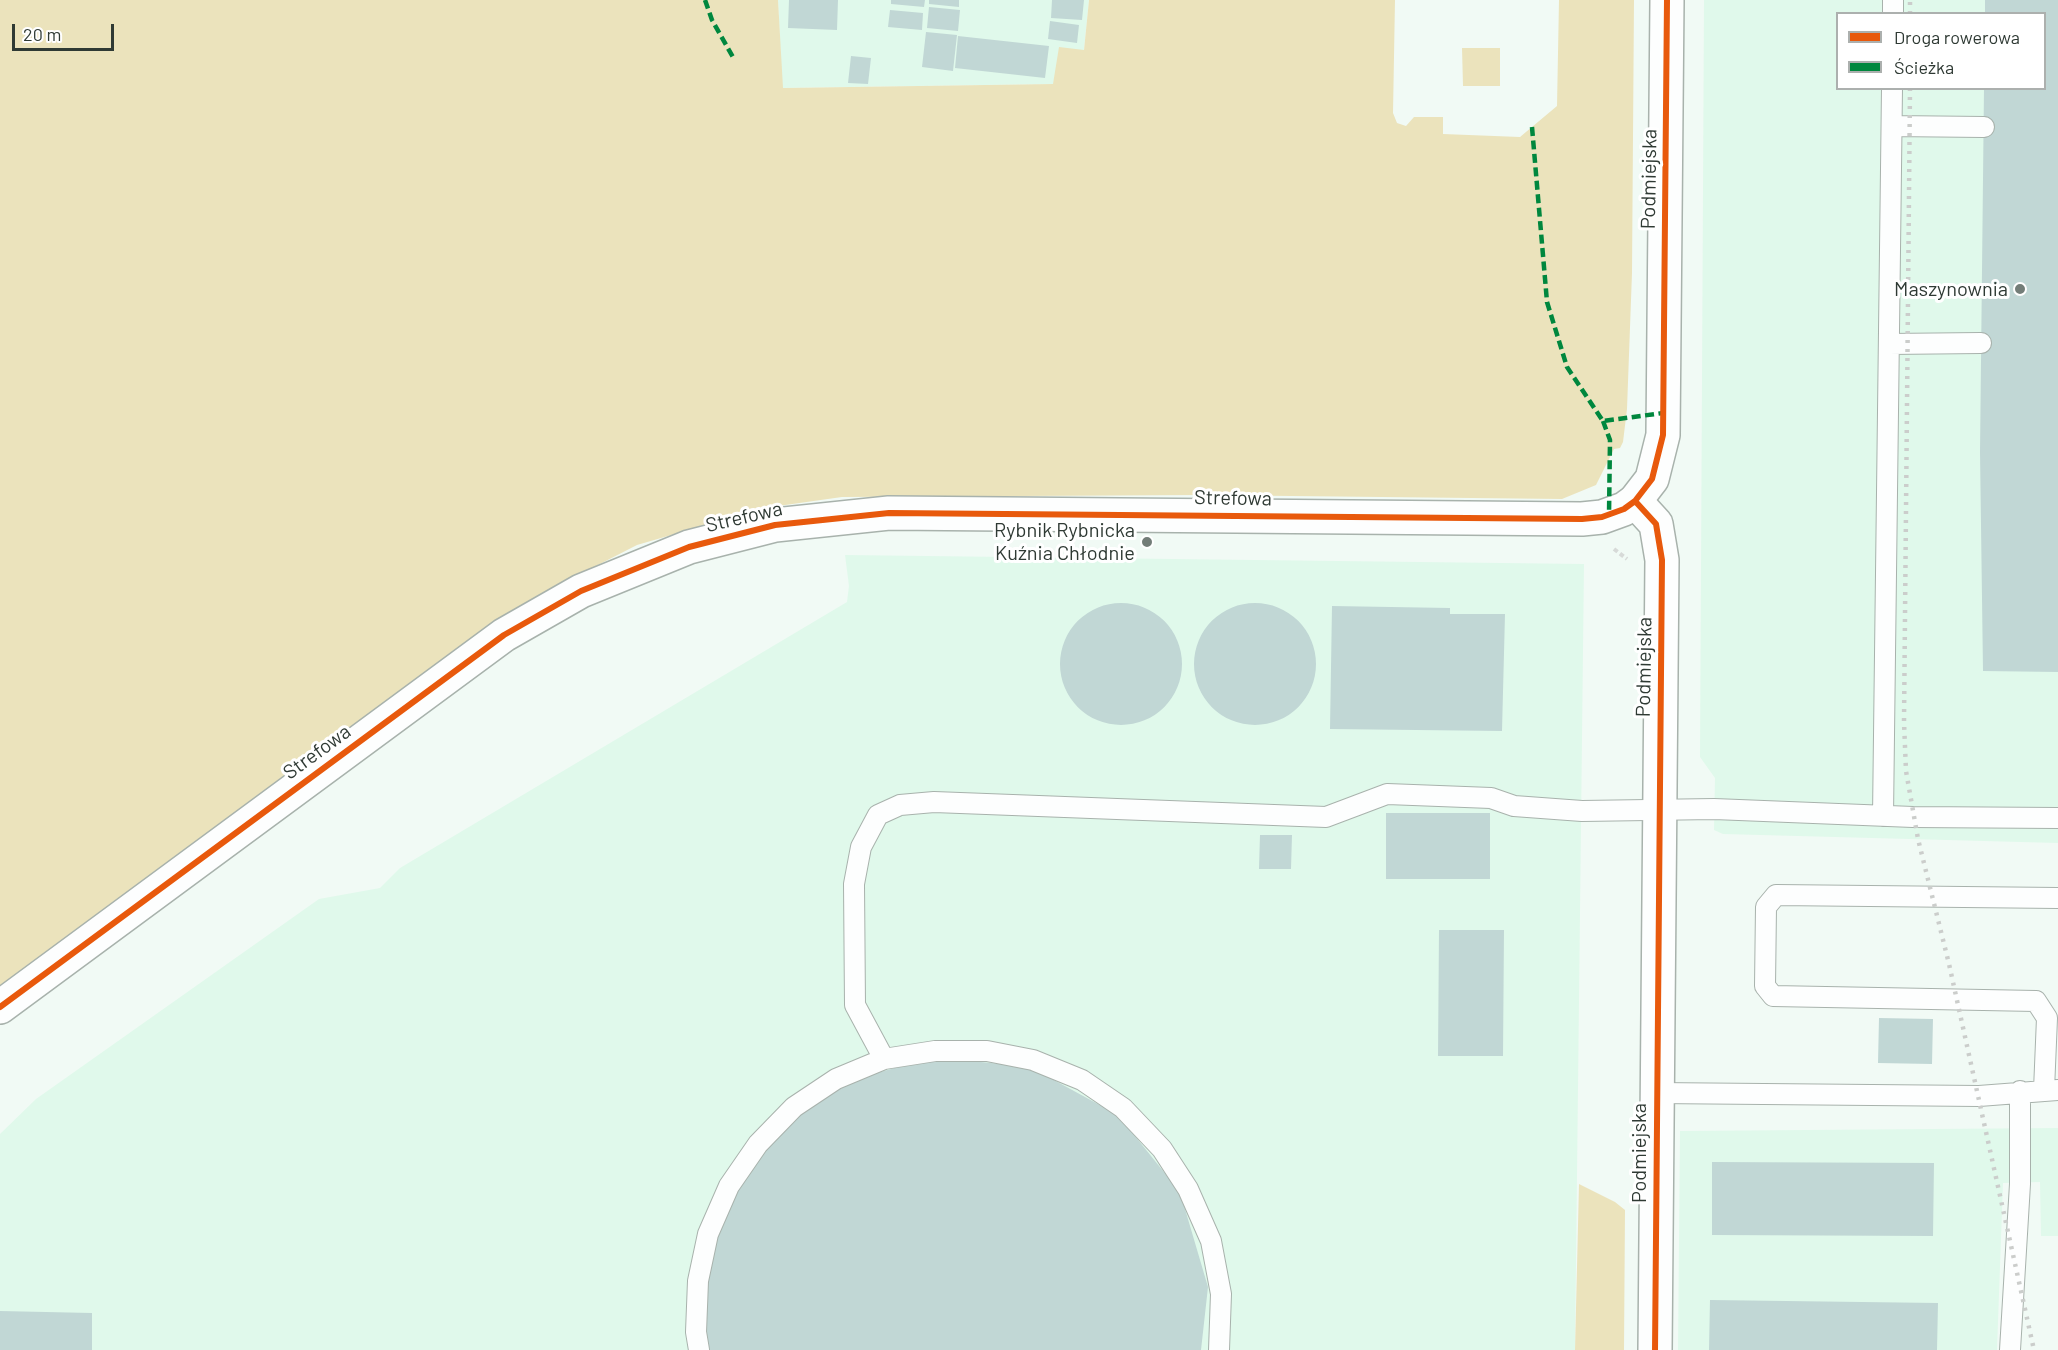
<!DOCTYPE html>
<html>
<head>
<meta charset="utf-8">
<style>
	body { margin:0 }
	#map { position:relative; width:2058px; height:1350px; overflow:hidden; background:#f1faf5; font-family:Barlow,sans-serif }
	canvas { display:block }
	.legend { position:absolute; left:1836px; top:12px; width:210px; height:78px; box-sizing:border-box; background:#fff; border:2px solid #acb0ae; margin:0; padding:8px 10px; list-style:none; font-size:18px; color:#2f3a34 }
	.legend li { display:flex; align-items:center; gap:12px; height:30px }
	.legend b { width:30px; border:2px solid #acb0ae }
	.scale { position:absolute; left:12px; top:24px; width:102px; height:27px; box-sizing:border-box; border:3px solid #2f3a34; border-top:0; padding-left:8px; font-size:18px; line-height:21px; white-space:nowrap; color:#2f3a34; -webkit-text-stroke:4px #fff; paint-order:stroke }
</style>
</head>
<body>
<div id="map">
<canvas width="2058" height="1350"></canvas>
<ul class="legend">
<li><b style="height:8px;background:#e8590c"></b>Droga rowerowa</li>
<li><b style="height:8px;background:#00873e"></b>Ścieżka</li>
</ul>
<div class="scale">20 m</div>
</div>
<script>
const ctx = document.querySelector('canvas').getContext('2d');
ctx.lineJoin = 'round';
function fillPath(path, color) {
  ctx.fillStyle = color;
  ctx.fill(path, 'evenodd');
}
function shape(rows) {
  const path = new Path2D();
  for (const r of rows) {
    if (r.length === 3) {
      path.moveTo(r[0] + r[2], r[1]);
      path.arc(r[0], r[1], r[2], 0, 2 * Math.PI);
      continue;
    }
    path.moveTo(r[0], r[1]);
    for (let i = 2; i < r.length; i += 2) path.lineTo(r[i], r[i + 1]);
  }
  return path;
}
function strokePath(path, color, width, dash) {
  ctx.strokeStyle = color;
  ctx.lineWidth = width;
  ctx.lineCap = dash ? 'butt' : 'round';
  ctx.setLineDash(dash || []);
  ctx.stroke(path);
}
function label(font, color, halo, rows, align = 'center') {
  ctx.font = font + ' Barlow,sans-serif';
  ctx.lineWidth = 6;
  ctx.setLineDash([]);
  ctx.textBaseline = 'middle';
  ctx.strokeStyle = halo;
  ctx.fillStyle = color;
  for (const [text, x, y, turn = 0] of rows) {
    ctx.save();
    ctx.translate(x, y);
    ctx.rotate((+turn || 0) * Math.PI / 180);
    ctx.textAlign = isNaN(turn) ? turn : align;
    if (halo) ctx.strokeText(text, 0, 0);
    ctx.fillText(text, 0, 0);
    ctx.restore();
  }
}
const built = shape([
	[778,0,1089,0,1084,50,1054,84,782,88],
	[1704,0,2058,0,2058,843,1723,834,1714,830,1715,778,1700,757],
	[1838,14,2044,14,2044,88,1838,88],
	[845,555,1584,564,1575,1350,0,1350,0,1134,36,1099,319,899,380,888,400,868,847,602,849,586],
	[2058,1128,2058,1236,2041,1236,2040,1182,2003,1183,1997,1350,1678,1350,1680,1131]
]);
const green = shape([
	[0,0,778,0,783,88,1053,84,1059,47,1084,50,1089,0,1395,0,1393,113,1397,123,1406,126,1414,117,1443,117,1443,134,1520,137,1557,106,1559,0,1634,0,1632,273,1627,409,1623,442,1620,448,1614,449,1596,485,1562,499,1201,495,842,497,764,508,637,545,547,591,402,691,0,987],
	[1462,48,1500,48,1500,86,1463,86],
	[1579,1184,1615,1202,1625,1210,1624,1350,1575,1350]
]);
const building = shape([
	[789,0,838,0,837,30,788,28],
	[891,0,925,0,924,7,891,4],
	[929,0,959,0,959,7,929,4],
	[1052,0,1084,0,1082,20,1051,18],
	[1985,0,2058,0,2058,672,1983,671,1980,452,1984,88,2044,88,2044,14,1985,14],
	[929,7,960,10,958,31,927,28],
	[890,10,923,13,922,30,888,27],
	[1050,21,1079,25,1077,43,1048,39],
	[926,32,957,35,953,71,922,67],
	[958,36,1049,46,1045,78,955,68],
	[851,56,871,58,868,84,848,83],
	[1121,664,61],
	[1255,664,61],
	[1332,606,1450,608,1450,614,1505,614,1502,731,1330,729],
	[1386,813,1490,813,1490,879,1386,879],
	[1260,835,1292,835,1291,869,1259,869],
	[1439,930,1504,930,1503,1056,1438,1056],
	[1879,1018,1933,1019,1932,1064,1878,1063],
	[932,1057,1030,1067,1118,1115,1180,1192,1208,1287,1201,1350,706,1350,701,1334,712,1236,759,1148,836,1085],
	[1712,1162,1934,1163,1933,1236,1712,1235],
	[1710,1300,1938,1303,1937,1350,1709,1350],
	[0,1311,92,1313,92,1350,0,1350]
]);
const path = shape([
	[1614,549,1627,559]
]);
const lane = shape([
	[1893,14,1893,0],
	[1892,126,1984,127],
	[1889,344,1981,343],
	[1883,816,1892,88],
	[884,1059,855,1005,854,884,861,847,878,815,900,805,934,802,1326,817,1387,794,1491,798,1514,806,1582,811,1714,809,1913,817,2058,818],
	[2044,1090,2047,1018,2036,1001,1773,996,1765,986,1766,907,1776,895,2058,898],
	[1656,1093,1979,1096,2058,1090],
	[699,1350,696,1332,698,1281,708,1234,729,1186,758,1144,794,1107,836,1079,884,1059,935,1051,987,1051,1033,1060,1082,1080,1123,1108,1162,1149,1188,1189,1211,1241,1221,1294,1219,1350],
	[2010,1350,2020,1184,2020,1091]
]);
const street = shape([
	[1635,501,1656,524,1662,560,1655,1350]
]);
const secondary = shape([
	[0,1007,504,635,581,591,689,547,775,525,889,513,1582,519,1602,517,1624,509,1635,501,1652,479,1663,435,1667,0]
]);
const rail = shape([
	[1910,14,1910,0],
	[1910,88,1904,722,1906,771,1918,839,1949,964,2034,1350]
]);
const quiet = shape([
	[705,0,712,20,734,59],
	[1532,127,1547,302,1567,367,1603,421,1663,413],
	[1603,421,1610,440,1609,515]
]);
const cycleway = shape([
	[1635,501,1656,524,1662,560,1655,1350],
	[0,1007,504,635,581,591,689,547,775,525,889,513,1582,519,1602,517,1624,509,1635,501,1652,479,1663,435,1667,0]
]);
const markers = [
	[2020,289,6,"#737d78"],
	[1147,542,6,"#737d78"]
];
const streetNames = [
	["Podmiejska",1649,179,-89],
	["Strefowa",1233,498,1],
	["Strefowa",744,517,-13],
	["Podmiejska",1644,667,-89],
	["Strefowa",317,752,-36],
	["Podmiejska",1639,1153,-90]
];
const poiNames = [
	["Maszynownia",2008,289],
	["Rybnik Rybnicka",1135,530],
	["Kuźnia Chłodnie",1135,553]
];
fillPath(built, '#e0f9eb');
fillPath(green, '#ebe3bc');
fillPath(building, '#c1d7d5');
strokePath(lane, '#a8b2ac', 22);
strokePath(street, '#a8b2ac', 36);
strokePath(secondary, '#a8b2ac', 36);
strokePath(path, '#d7dad8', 4, [4.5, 3]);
strokePath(lane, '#fdfefe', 20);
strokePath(street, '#fdfefe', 33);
strokePath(secondary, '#fdfefe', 33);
strokePath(rail, '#cbcdcb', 4.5, [3, 6]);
strokePath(quiet, '#00873e', 4.5, [9, 4.5]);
strokePath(cycleway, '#e8590c', 6);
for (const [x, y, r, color] of markers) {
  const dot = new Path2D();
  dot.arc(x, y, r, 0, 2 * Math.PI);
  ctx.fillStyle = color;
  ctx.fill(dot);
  strokePath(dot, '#fff', 2);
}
label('20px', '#2f3a34', '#fff', streetNames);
label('20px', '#2f3a34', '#fff', poiNames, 'right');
</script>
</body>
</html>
